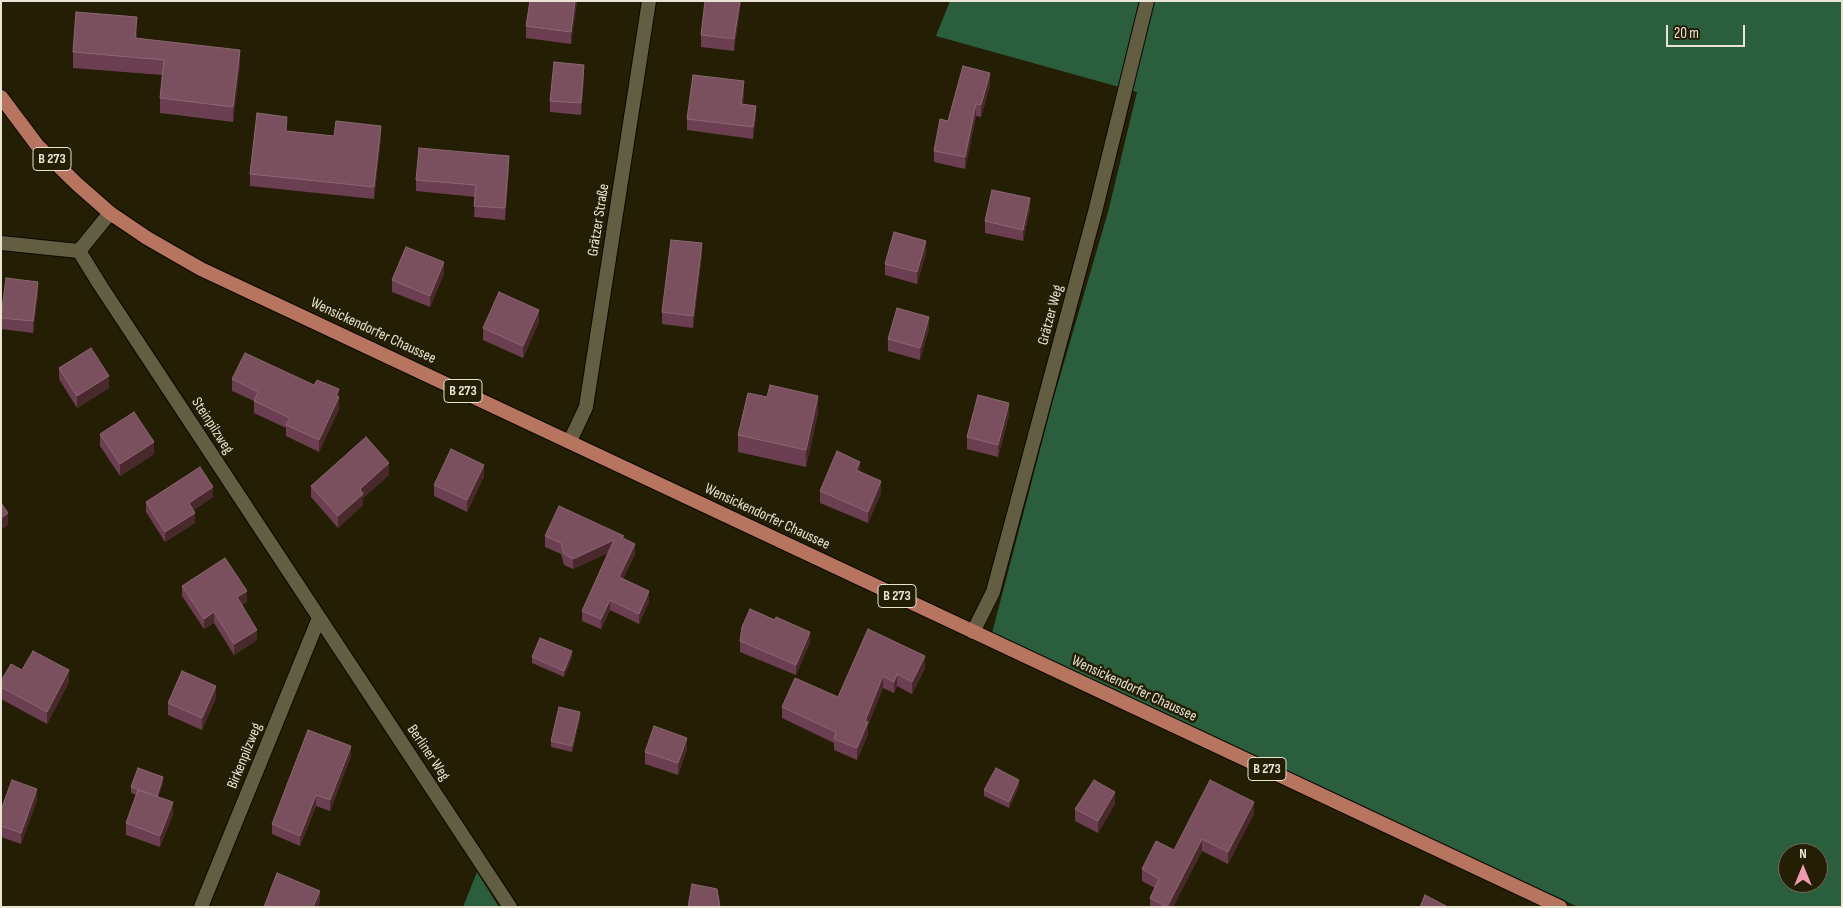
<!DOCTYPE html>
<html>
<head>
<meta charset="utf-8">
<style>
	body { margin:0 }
	#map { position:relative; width:1843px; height:908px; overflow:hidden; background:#231e04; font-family:"Sofia Sans Condensed",sans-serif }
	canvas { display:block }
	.frame { position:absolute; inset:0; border:2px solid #e8e5d5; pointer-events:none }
	.north { position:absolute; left:1778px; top:843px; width:50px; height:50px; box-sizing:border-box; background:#231e04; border:1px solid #726e58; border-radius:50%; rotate:0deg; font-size:14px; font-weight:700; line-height:20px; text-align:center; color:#e8e5d5 }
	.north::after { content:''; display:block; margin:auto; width:18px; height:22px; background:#f19ab1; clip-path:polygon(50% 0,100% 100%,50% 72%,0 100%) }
	.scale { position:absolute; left:1666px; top:25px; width:79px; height:22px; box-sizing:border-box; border:2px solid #e8e5d5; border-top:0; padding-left:6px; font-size:15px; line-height:18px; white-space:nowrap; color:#e8e5d5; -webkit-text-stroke:4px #231e04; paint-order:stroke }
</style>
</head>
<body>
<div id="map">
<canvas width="1843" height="908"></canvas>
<div class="frame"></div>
<div class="north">N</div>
<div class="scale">20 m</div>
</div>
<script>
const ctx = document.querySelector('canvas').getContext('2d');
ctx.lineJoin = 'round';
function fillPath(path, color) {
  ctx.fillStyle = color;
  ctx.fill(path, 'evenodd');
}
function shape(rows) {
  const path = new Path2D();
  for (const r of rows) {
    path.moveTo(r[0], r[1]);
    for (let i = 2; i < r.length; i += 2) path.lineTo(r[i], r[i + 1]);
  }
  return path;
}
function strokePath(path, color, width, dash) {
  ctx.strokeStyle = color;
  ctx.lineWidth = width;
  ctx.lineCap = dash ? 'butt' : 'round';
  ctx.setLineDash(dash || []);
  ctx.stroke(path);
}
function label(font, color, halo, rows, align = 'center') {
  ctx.font = font + ' "Sofia Sans Condensed",sans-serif';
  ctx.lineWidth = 5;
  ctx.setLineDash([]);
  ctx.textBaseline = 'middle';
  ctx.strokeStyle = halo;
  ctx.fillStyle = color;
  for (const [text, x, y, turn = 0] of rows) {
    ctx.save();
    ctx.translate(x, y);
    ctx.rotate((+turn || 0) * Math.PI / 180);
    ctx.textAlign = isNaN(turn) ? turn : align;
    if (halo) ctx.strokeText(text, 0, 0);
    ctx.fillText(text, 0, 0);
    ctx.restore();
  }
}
const forest = shape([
	[950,1,1842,1,1842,907,1578,907,992,633,1053,400,1108,212,1137,92,936,36],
	[1788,853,1818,853,1818,883,1788,883],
	[477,872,499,907,463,907]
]);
const minor = shape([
	[110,213,79,251,100,285,510,907],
	[1,243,79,251],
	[570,441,586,407,649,1],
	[973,632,993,592,1095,212,1147,1],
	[201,907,319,618]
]);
const primary = shape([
	[1,97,37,145,77,184,110,213,147,238,201,269,1560,907]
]);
const wall = shape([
	[577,1,571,44,526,38,526,26],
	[705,1,741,1,734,51,701,47,701,35],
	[137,32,137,38,240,65,233,122,160,113,160,98,162,75,73,68,73,52],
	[584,77,581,115,550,112,550,101],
	[990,85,981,117,976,116,965,169,934,162,934,151],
	[744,93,743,104,756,118,753,139,687,130,687,119],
	[287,131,334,136,381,137,374,199,250,186,250,174],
	[509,168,505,220,474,217,475,197,416,191,416,180],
	[1030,209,1023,241,985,233,985,221],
	[926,253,917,284,885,275,885,264],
	[702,255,693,328,662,324,662,312],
	[444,274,430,307,392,292,392,280],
	[38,293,33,333,1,329,1,318],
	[539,322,523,358,483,340,483,328],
	[929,328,920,360,888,351,888,339],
	[59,368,109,388,77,408,59,379],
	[232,379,339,401,339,409,319,452,286,436,286,428,254,413,254,401,232,391],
	[818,413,806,467,738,452,738,435],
	[1009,415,998,457,967,449,967,437],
	[100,434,154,454,120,476,100,446],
	[860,472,881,493,868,523,820,503,820,491],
	[389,475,363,498,363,505,338,528,311,497,311,486],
	[484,476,467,512,434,496,434,485],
	[213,497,193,510,195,523,165,542,146,512,146,502],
	[545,536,624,539,635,554,623,579,649,602,639,624,610,610,601,629,582,621,582,611,608,553,573,569,564,565,561,554,545,547],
	[182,586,247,602,242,605,257,640,234,655,214,623,204,629,182,596],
	[868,629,925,668,912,694,897,686,894,693,883,688,868,725,868,734,857,760,834,750,834,743,782,718,782,707,838,697],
	[740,641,810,642,796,675,740,652],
	[532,657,572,657,564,677,532,663],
	[22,670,69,682,47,724,1,699,1,681],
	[216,698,202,730,168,715,168,703],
	[580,718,572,752,551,747,551,741],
	[687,749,678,775,645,764,645,752],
	[351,756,330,811,316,806,300,846,272,834,272,824],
	[163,783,158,797,173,814,160,847,126,835,126,823,136,795,131,793,131,787],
	[1019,786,1009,808,984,796,984,790],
	[37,800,21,844,1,837,1,810],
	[1115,804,1098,833,1075,821,1075,809],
	[1254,814,1228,864,1202,851,1173,907,1150,907,1150,898,1155,888,1142,881,1142,869,1174,850]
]);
const shadedWall = shape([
	[575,1,577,1,571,44,571,32],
	[740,1,741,1,734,51,734,39],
	[137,17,137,32,135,53,135,38],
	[240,50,240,65,233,122,233,107],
	[584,65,584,77,581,115,581,103],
	[990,73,990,85,981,117,981,105],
	[744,81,744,93,741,116,741,104],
	[976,104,976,116,965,169,965,157],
	[756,106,756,118,753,139,753,127],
	[381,126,381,137,374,199,374,187],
	[509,156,509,168,505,220,505,208],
	[1030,198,1030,209,1023,241,1023,230],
	[926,241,926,253,917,284,917,272],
	[702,243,702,255,693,328,693,316],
	[444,262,444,274,430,307,430,296],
	[38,282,38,293,33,333,33,321],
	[539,310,539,322,523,358,523,346],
	[929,317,929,328,920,360,920,348],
	[109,376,109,388,77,408,77,396],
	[339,389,339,409,319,452,319,440],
	[818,396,818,413,806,467,806,450],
	[1009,403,1009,415,998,457,998,445],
	[154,442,154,454,120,476,120,464],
	[860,462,860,473,856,470],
	[389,463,389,475,363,498,363,505,338,528,338,516,360,489],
	[484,465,484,476,467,512,467,500],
	[881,481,881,493,868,523,868,512],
	[213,487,213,497,189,512,189,503],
	[8,513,8,525,1,530,1,518],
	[195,513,195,523,165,542,165,532],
	[614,540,614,550,573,569,573,559],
	[635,544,635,554,619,588,619,577],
	[247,591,247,602,237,608,237,597],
	[649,591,649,602,639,624,639,614],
	[610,600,610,610,601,629,601,619],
	[214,612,214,623,204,629,204,619],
	[257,630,257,640,234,655,234,644],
	[810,632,810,642,796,675,796,665],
	[572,651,572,657,564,677,564,671],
	[925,656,925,668,912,694,912,682],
	[69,670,69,682,47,724,47,712],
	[897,674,897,686,894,693,894,682],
	[883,676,883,688,868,725,868,734,857,760,857,748,865,721],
	[216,686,216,698,202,730,202,718],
	[580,712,580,718,572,752,572,746],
	[687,738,687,749,678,775,678,763],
	[351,746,351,756,330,811,330,800],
	[163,777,163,783,157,802,157,796],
	[1019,780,1019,786,1009,808,1009,802],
	[37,789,37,800,21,844,21,833],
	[1115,792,1115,804,1098,833,1098,821],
	[316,795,316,806,300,846,300,836],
	[173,802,173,814,160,847,160,836],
	[1254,802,1254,814,1228,864,1228,852],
	[1202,839,1202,851,1173,907,1167,907],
	[320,891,320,902,318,907,313,907]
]);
const building = shape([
	[530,1,575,1,571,32,526,26,530,1],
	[705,1,740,1,734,39,701,35,705,1],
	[76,12,137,17,135,38,240,50,233,107,160,98,164,60,73,52,76,12],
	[554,62,584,65,581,103,550,101,554,62],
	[963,66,990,73,981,105,976,104,965,157,934,151,940,119,948,121,963,66],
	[693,75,744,81,741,104,756,106,753,127,687,119,693,75],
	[257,113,287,117,286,131,334,136,336,121,381,126,374,187,250,174,257,113],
	[419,148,509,156,505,208,474,206,476,185,416,180,419,148],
	[992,190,1030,198,1023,230,985,221,992,190],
	[894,232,926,241,917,272,885,264,894,232],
	[671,240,702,243,693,316,662,312,671,240],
	[406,247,444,262,430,296,392,280,406,247],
	[6,278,38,282,33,321,1,318,6,278],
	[499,292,539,310,523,346,483,328,499,292],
	[897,308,929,317,920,348,888,339,897,308],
	[91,348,109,376,77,396,59,368,91,348],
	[245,353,314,385,317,380,339,389,336,396,339,397,319,440,286,425,290,418,254,401,258,392,232,379,245,353],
	[770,385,818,396,806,450,738,435,748,393,767,397,770,385],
	[978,395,1009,403,998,445,967,437,978,395],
	[134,412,154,442,120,464,100,434,134,412],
	[366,437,389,463,360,489,363,494,338,516,311,486,366,437],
	[451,449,484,465,467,500,434,485,451,449],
	[837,451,860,462,856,470,881,481,868,512,820,491,837,451],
	[200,467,213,487,189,503,195,513,165,532,146,502,200,467],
	[1,503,8,513,1,518,1,503],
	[559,506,624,536,621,537,635,544,619,577,649,591,639,614,610,600,601,619,582,611,614,540,573,559,564,554,561,543,545,536,559,506],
	[225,558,247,591,237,597,257,630,234,644,214,612,204,619,182,586,225,558],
	[750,609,775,620,776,617,810,632,796,665,740,641,742,627,750,609],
	[868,629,925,656,912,682,897,674,894,682,883,676,865,721,868,722,857,748,834,739,836,732,782,707,795,678,838,697,868,629],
	[540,638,572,651,564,671,532,657,540,638],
	[33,651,69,670,47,712,1,687,1,681,11,664,22,670,33,651],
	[182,671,216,686,202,718,168,703,182,671],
	[559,707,580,712,572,746,551,741,559,707],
	[654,726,687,738,678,763,645,752,654,726],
	[308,730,351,746,330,800,316,795,300,836,272,824,308,730],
	[138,768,163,777,157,796,131,787,138,768],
	[996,768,1019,780,1009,802,984,790,996,768],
	[12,780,37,789,21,833,1,826,1,810,12,780],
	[1094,780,1115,792,1098,821,1075,809,1094,780],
	[1210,780,1254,802,1228,852,1202,839,1167,907,1150,898,1159,879,1142,869,1156,841,1174,850,1210,780],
	[138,790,173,802,160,836,126,823,138,790],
	[277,873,320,891,313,907,264,907,277,873],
	[692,884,717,889,720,907,688,907,692,884],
	[1425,895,1448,907,1420,907,1425,895]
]);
const shields = [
	[52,159,38],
	[463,391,38],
	[897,596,38],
	[1267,769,38]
];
const shieldNames = [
	["B 273",52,159],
	["B 273",463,391],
	["B 273",897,596],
	["B 273",1267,769]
];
const streetNames = [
	["Grätzer Straße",599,220,-81],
	["Grätzer Weg",1051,315,-75],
	["Wensickendorfer Chaussee",373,331,25],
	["Steinpilzweg",212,426,57],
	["Wensickendorfer Chaussee",767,517,25],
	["Wensickendorfer Chaussee",1134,689,25],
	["Berliner Weg",428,753,56],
	["Birkenpilzweg",245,756,-68]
];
fillPath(forest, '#2a5e3d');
strokePath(minor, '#0c0700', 16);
strokePath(primary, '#0c0700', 16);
strokePath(minor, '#635d42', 14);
strokePath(primary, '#b77560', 14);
fillPath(wall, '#6c3e51');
fillPath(shadedWall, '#49292c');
fillPath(building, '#7a505f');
strokePath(building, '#8b6772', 1);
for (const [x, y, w] of shields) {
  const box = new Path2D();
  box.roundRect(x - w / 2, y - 11.5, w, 23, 4);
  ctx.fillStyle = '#231e04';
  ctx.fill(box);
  strokePath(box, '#e8e5d5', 1);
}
label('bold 14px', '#e8e5d5', null, shieldNames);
label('15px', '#e8e5d5', '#231e04', streetNames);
</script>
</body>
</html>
